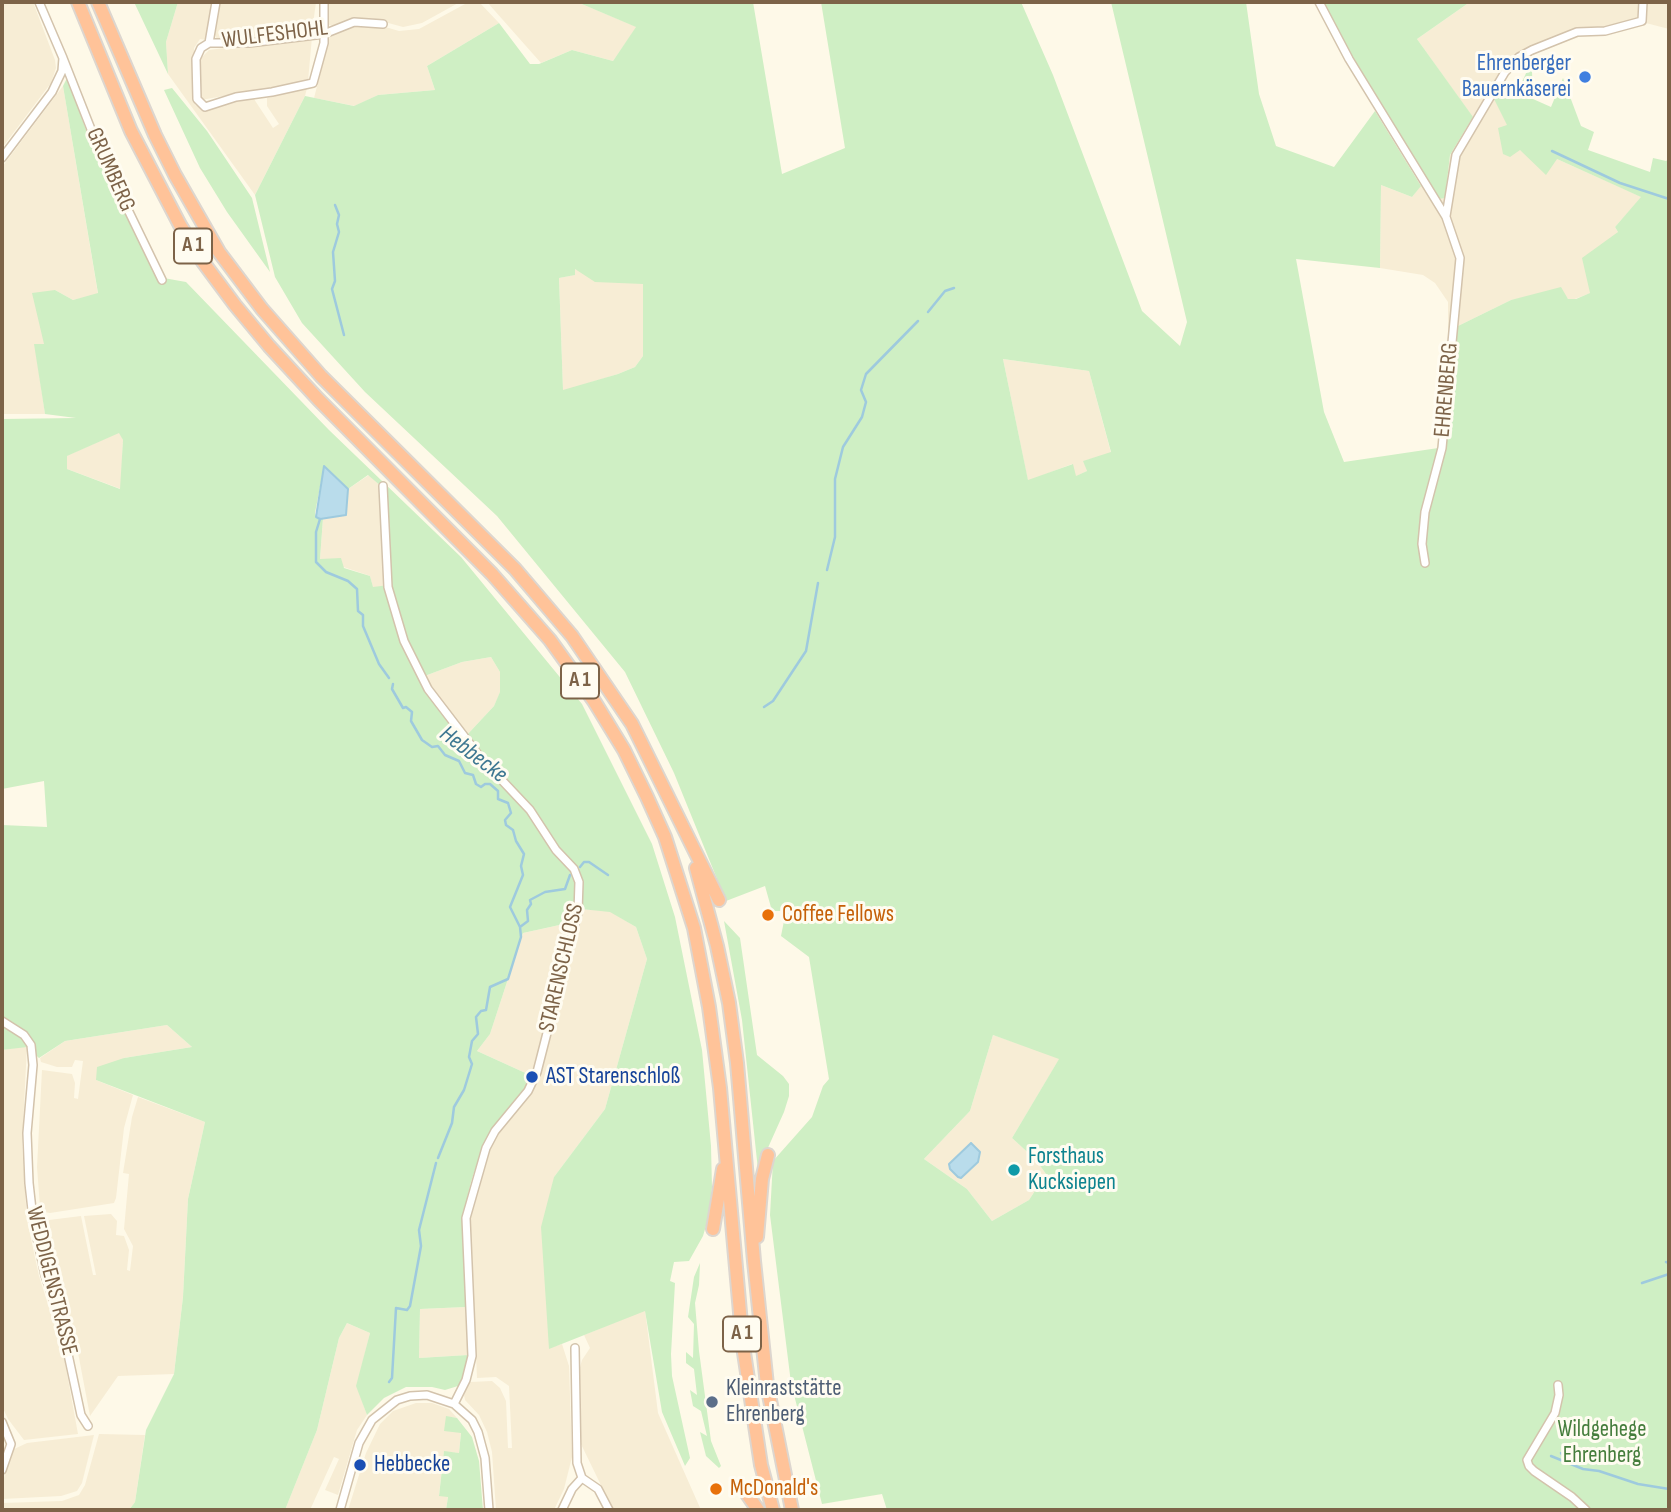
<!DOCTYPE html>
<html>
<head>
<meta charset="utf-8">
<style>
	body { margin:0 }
	#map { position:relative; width:1671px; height:1512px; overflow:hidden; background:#fef9e8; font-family:"Sofia Sans Condensed",sans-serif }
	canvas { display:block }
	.frame { position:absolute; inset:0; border:4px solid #7d6348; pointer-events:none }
</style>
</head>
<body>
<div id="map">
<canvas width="1671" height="1512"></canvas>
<div class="frame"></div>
</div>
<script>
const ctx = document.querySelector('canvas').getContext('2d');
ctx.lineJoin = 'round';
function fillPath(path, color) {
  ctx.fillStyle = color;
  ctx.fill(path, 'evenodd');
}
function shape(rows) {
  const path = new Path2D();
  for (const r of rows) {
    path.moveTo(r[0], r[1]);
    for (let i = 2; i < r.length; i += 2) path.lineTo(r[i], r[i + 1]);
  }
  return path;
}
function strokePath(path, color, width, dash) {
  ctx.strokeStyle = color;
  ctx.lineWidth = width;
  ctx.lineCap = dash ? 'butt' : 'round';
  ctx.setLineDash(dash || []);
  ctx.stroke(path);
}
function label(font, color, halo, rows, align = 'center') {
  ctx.font = font + ' "Sofia Sans Condensed",sans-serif';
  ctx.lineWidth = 6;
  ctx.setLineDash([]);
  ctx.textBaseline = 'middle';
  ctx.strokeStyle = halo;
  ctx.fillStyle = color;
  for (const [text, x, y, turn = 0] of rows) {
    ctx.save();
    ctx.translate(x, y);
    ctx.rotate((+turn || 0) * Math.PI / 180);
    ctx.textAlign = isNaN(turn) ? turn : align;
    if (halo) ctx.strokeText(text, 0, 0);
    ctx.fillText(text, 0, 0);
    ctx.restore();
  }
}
const residential = shape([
	[2,2,33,2,55,60,56,68,51,83,2,148],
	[178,2,214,2,207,40,200,39,194,48,195,105,209,110,238,98,254,99,273,128,279,124,267,106,267,98,307,88,305,96,255,195,168,74,166,42],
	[219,2,316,2,312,32,237,41,217,39,214,33],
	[327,2,460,2,422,23,403,27,381,21,353,19,335,26,329,25,326,19],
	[487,2,577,2,637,27,613,61,572,50,541,63],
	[1473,2,1669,2,1669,29,1642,22,1574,33,1516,56,1498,84,1520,150,1557,159,1642,197,1615,227,1618,232,1591,293,1572,300,1568,299,1564,294,1511,300,1448,331,1448,302,1435,283,1423,275,1380,268,1381,185,1412,197,1425,180,1445,198,1450,155,1473,118,1417,39,1467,4],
	[480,3,499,23,427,66,435,90,378,95,355,106,314,98,330,36,349,27,382,26,399,31,419,29,465,4],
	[312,37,308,81,201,100,200,59,209,50],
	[63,86,98,294,73,300,55,290,44,345,35,345,45,414,2,414,2,167],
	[574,269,643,283,643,356,635,367,618,374,563,391,559,278,574,275],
	[1003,359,1089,371,1111,453,1084,461,1087,471,1075,477,1072,464,1028,481],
	[120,432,123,440,121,489,67,469,66,456],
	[369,475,382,487,389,586,373,588,370,576,320,559,323,518,346,515,348,489],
	[491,657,500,672,500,693,494,706,466,736,422,677,462,662],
	[581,909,610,911,636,927,647,959,605,1109,554,1177,549,1348,562,1344,569,1366,572,1457,564,1489,554,1510,496,1510,492,1452,487,1432,479,1415,465,1400,464,1395,470,1382,492,1381,500,1388,506,1401,508,1448,512,1448,509,1386,496,1377,477,1378,470,1218,481,1170,492,1141,541,1072,569,969,567,968],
	[573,922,532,1076,477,1051,490,1034,523,933],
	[167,1025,192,1047,124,1058,96,1080,133,1095,124,1128,116,1198,114,1203,50,1213,44,1212,40,1207,37,1167,42,1070,72,1074,75,1083,74,1098,78,1099,83,1061,75,1060,72,1067,57,1067,41,1062,40,1058,65,1041],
	[993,1035,1060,1058,1012,1138,1036,1160,1046,1174,1029,1200,992,1221,967,1189,924,1159,970,1111],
	[27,1046,22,1145,27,1220,39,1276,63,1352,78,1434,24,1440,8,1419,2,1406,2,1050],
	[138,1097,205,1122,188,1199,183,1297,174,1374,118,1376,90,1416,76,1342,54,1272,44,1228,49,1220,81,1216,93,1275,96,1275,84,1216,111,1214,117,1221,116,1235,124,1236,129,1250,127,1270,130,1271,133,1246,124,1229,129,1174,123,1173,132,1117],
	[466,1307,468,1355,419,1358,420,1309],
	[645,1310,658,1413,701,1510,613,1510,580,1442,577,1378,582,1360,590,1348,584,1335],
	[347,1323,370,1333,357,1386,367,1415,357,1430,338,1495,325,1490,339,1459,334,1457,310,1510,285,1510,317,1430,339,1338],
	[416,1403,432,1403,449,1409,457,1418,446,1417,461,1432,459,1453,444,1452,439,1495,448,1496,446,1510,348,1510,366,1453,380,1424,393,1411],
	[99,1434,145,1435,135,1502,129,1510,2,1510,2,1503,62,1501,79,1495,85,1485],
	[94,1435,82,1483,77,1491,61,1496,2,1499,2,1487,10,1451,27,1443]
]);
const green = shape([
	[134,2,178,2,166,42,168,74],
	[577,2,753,2,782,174,845,148,821,2,1021,2,1053,75,1142,311,1180,346,1187,322,1111,2,1246,2,1259,94,1276,146,1334,167,1375,111,1421,186,1412,197,1381,185,1380,268,1296,259,1324,412,1344,462,1445,447,1456,327,1511,300,1561,287,1568,299,1576,299,1590,293,1582,258,1618,232,1615,227,1641,197,1557,159,1546,175,1520,150,1510,157,1503,154,1498,128,1507,125,1493,97,1498,84,1517,93,1527,71,1532,71,1533,99,1551,107,1563,78,1581,126,1594,132,1588,150,1650,172,1653,158,1666,161,1669,159,1669,1510,887,1510,882,1494,822,1504,791,1383,770,1215,773,1161,812,1117,823,1086,829,1079,809,957,781,936,786,911,772,911,765,886,726,901,674,773,625,672,497,516,365,392,302,323,275,277,255,195,305,96,354,106,378,95,435,90,427,66,499,23,530,64,539,64,572,50,613,61,636,27],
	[575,269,595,282,643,284,643,356,635,367,618,374,563,390,559,278,575,275],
	[1003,359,1089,371,1111,452,1083,461,1087,471,1076,476,1073,464,1028,480],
	[993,1035,1059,1059,1012,1138,1036,1160,1046,1174,1029,1200,992,1221,967,1189,924,1159,970,1111],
	[1320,2,1473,2,1467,4,1417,39,1473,117,1450,155,1445,198,1438,199],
	[67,78,92,146,158,277,186,282,329,430,461,557,582,704,652,844,675,917,702,1050,711,1146,712,1188,708,1219,703,1236,689,1261,674,1262,670,1281,675,1283,671,1354,672,1376,690,1458,685,1466,662,1412,645,1311,549,1349,541,1227,554,1177,605,1109,647,959,636,927,610,912,581,909,573,922,523,933,490,1034,477,1051,532,1076,525,1089,496,1124,482,1148,471,1182,462,1219,466,1307,420,1309,419,1358,468,1355,466,1372,458,1386,445,1390,432,1387,406,1387,384,1398,367,1415,356,1386,370,1333,347,1323,339,1338,317,1430,285,1510,129,1510,135,1502,146,1430,174,1374,183,1297,188,1199,205,1122,96,1080,97,1067,124,1058,192,1047,167,1025,65,1041,39,1058,27,1047,2,1050,2,825,47,827,44,781,2,789,2,419,76,418,45,414,34,344,44,344,32,293,55,290,73,300,98,293,63,86],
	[119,433,123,440,120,489,67,469,67,456],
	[324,466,348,489,368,475,382,487,389,585,373,587,370,576,344,568,341,558,320,559,323,518,316,517,315,513],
	[491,657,500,672,500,692,494,706,466,736,422,677,462,662],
	[172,88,207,131,252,198,270,272,227,212,200,168,164,90],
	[724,921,740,938,757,1055,783,1076,789,1084,789,1096,784,1112,758,1170,742,1020],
	[700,1263,699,1285,695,1303,699,1351,711,1441,721,1466,719,1468,706,1456,700,1432,707,1436,701,1411,693,1406,690,1390,697,1395,694,1369,686,1363,686,1352,693,1358,694,1324,688,1317,694,1277],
	[446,1416,457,1418,472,1437,479,1461,483,1510,446,1510,448,1497,439,1496,444,1451,459,1453,461,1433,444,1431]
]);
const water = shape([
	[324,466,348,489,346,515,320,519,316,517,324,466],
	[971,1143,980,1152,978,1162,961,1178,958,1177,950,1169,949,1164,971,1143]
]);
const stream = shape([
	[1552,151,1620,183,1669,199],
	[335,205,339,215,337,224,339,232,333,252,335,281,332,289,344,335],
	[928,312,945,291,954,288],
	[320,519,316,532,316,562,326,572,348,581,357,589,358,611,363,615,363,626,379,664,389,678],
	[827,570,835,537,835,479,843,447,862,417,866,402,861,390,866,374,918,321],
	[393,684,392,689,403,708,406,707,412,712,411,721,422,740,432,747,438,746,445,755,459,761,465,773,473,775,476,784,481,787,485,784,490,784,498,791,498,799,508,803,511,813,505,820,506,825,513,830,516,841,524,854,521,866,523,875,510,907,520,927,521,937,508,979,490,987,486,1010,481,1011,476,1017,478,1034,472,1041,469,1057,472,1064,464,1090,454,1107,452,1123,438,1158],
	[764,707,773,701,806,651,818,583],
	[580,867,584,862,589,862,608,875],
	[520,927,528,921,527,910,531,904,530,900,545,892,565,889,570,875],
	[1666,1262,1669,1263],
	[1642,1283,1669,1274],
	[389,1382,392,1378,396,1308,407,1310,410,1306,421,1246,419,1230,436,1163],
	[1561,1453,1567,1462],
	[1551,1456,1583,1469,1599,1471,1638,1484,1669,1489]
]);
const street = shape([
	[216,2,209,43,201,48,196,59,197,99,205,107,236,97,272,92,313,83,324,43,324,2],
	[1319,2,1349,59,1446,217,1460,258,1442,448,1425,512,1422,544,1425,563],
	[209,43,249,43,324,34,354,22,383,24],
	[63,58,100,152,162,280],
	[2,158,52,92,62,71,63,58,39,2],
	[1446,216,1456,155,1505,72,1519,57,1532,50,1577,32,1605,31,1642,21,1643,2],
	[383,486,388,587,404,641,428,689,480,757,530,810,556,850,574,869,579,882,578,912,537,1072,528,1091,495,1131,486,1148,466,1218,472,1356,466,1380,454,1404],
	[2,1021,24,1035,31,1045,33,1065,27,1133,29,1183,33,1219,45,1275,62,1326,81,1415,88,1426],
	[575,1348,577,1463,582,1478],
	[1558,1385,1559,1395,1555,1413,1527,1460,1529,1466,1534,1471,1572,1497,1586,1510],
	[2,1422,11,1444,2,1470],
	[340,1510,359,1443,372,1420,397,1400,410,1396,427,1395,454,1404,472,1420,478,1432,485,1458,489,1510],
	[562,1510,572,1489,582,1478,598,1489,609,1510]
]);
const highway = shape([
	[78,2,131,131,180,225,203,262,235,305,269,346,318,399,492,574,550,640,594,701,624,750,647,797,665,837,694,928,709,1007,720,1088,743,1346,761,1465,773,1510],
	[98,2,155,135,175,175,219,252,262,309,321,376,515,569,572,636,632,724,719,900],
	[696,868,717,946,729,1003,737,1063,754,1261,767,1385,792,1510],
	[713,1229,723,1169],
	[757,1237,762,1179,768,1155],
	[747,1494,758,1510]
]);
const markers = [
	[1585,77,7,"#3f7fe0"],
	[768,915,7,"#e8710a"],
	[532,1077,7,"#1a4fb4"],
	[1014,1170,7,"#0f9aa8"],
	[712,1402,7,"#5c6f8a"],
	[360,1465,7,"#1a4fb4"],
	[716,1489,7,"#e8710a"]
];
const shields = [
	[193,246,38],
	[580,681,38],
	[742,1334,38]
];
const shieldNames = [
	["A 1",193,246],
	["A 1",580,681],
	["A 1",742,1334]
];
const streetNames = [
	["WULFESHOHL",275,35,-7],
	["GRUMBERG",110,170,66],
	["EHRENBERG",1447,390,-85],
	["STARENSCHLOSS",562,968,-77],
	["WEDDIGENSTRASSE",51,1281,76]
];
const shopNames = [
	["Ehrenberger",1571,64],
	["Bauernkäserei",1571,90]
];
const foodNames = [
	["Coffee Fellows",782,915],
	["McDonald's",730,1489]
];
const transitNames = [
	["AST Starenschloß",546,1077],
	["Hebbecke",374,1465]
];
const cultureNames = [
	["Forsthaus",1028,1157],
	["Kucksiepen",1028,1183]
];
const serviceNames = [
	["Kleinraststätte",726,1389],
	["Ehrenberg",726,1415]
];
const parkNames = [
	["Wildgehege",1602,1430],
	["Ehrenberg",1602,1456]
];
const waterNames = [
	["Hebbecke",473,755,37]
];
fillPath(residential, '#f7edd5');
fillPath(green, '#cfefc4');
fillPath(water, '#b9dceb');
strokePath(water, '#9ecade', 2);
strokePath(stream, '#9ecade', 2.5);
strokePath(street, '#d3c3ac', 10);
strokePath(highway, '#ddd6cf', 16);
strokePath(street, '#fff', 7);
strokePath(highway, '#ffc399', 12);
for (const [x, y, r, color] of markers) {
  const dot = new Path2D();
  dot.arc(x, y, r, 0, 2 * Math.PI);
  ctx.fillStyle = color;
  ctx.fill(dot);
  strokePath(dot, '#fffcf1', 2.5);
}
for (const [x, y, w] of shields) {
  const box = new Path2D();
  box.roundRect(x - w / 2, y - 17.5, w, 35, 5);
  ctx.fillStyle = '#fffcf1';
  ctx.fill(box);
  strokePath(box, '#7d6348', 2);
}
label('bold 21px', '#7d6348', null, shieldNames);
label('23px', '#7d6348', '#fffcf1', streetNames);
label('23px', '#366cbe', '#fffcf1', shopNames, 'right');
label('23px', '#c56008', '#fffcf1', foodNames, 'left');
label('23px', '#164399', '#fffcf1', transitNames, 'left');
label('23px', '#0d838f', '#fffcf1', cultureNames, 'left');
label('23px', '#4e5e75', '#fffcf1', serviceNames, 'left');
label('23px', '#457d3c', '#fffcf1', parkNames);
label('italic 24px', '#3f7892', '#fffcf1', waterNames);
</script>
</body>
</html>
